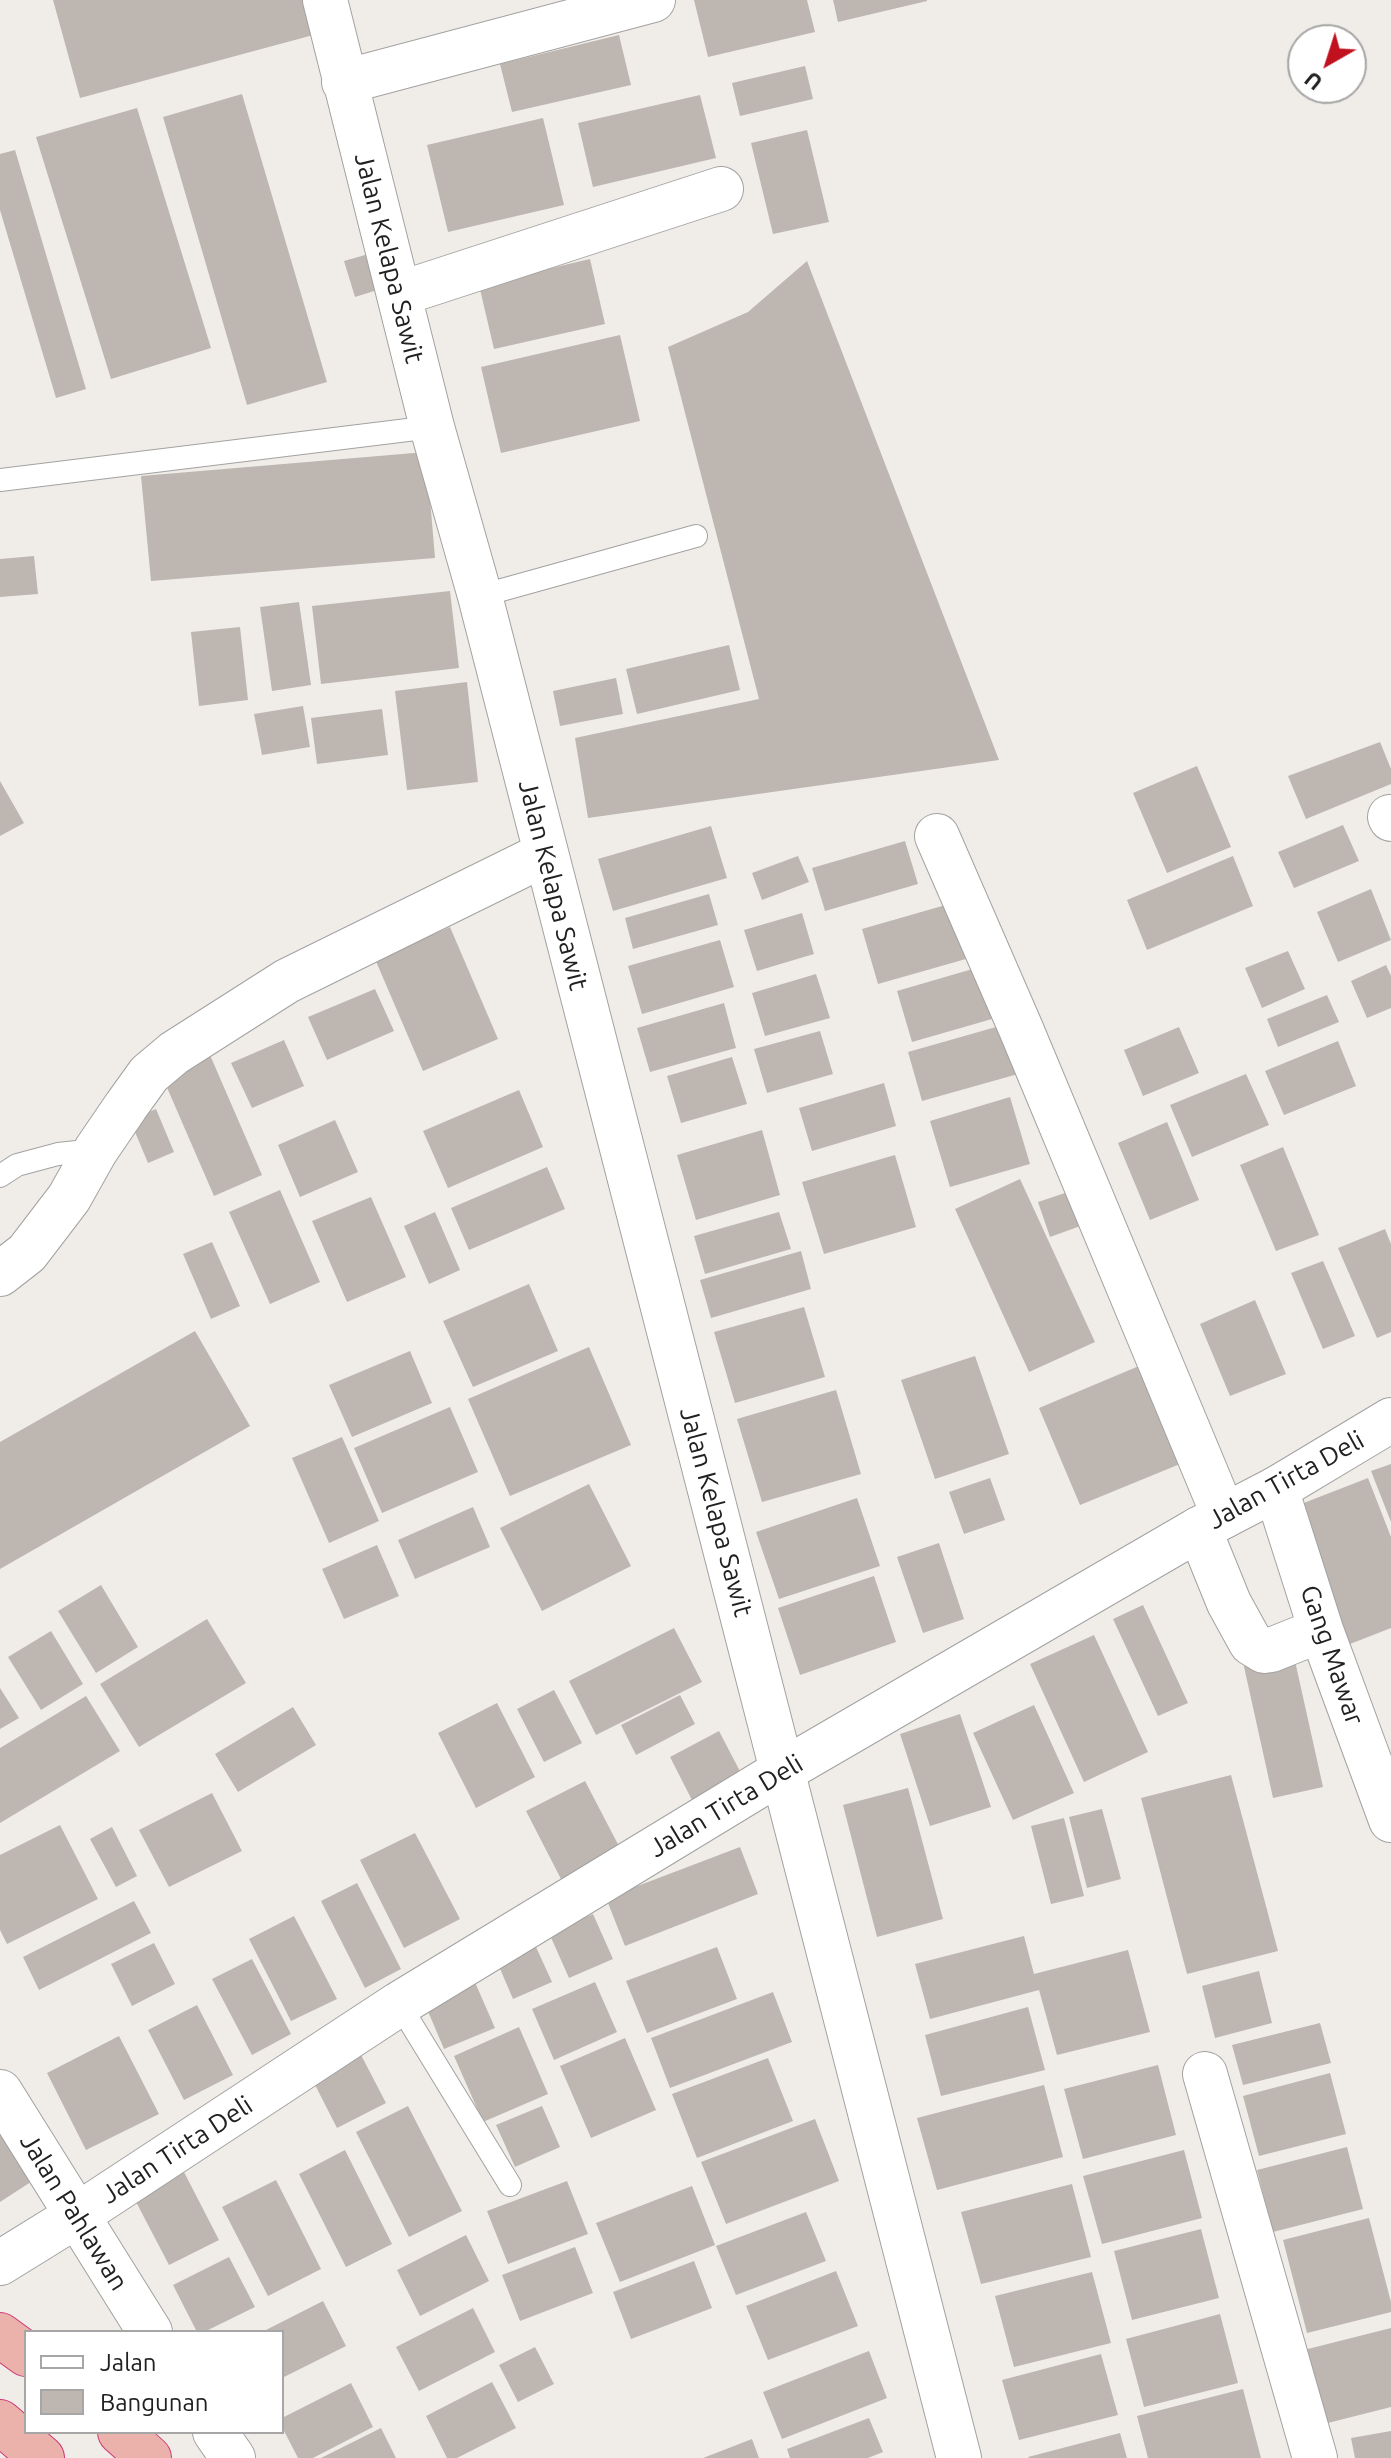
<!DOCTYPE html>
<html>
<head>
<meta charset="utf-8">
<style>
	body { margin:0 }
	#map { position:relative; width:1391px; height:2458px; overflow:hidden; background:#f0ede8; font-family:Ubuntu,sans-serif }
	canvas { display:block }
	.legend { position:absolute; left:24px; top:2330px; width:260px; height:104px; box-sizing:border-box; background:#fff; border:2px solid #a6a6a6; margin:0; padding:10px 14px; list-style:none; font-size:24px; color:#212121 }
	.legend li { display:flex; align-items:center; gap:16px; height:40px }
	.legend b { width:40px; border:2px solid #a6a6a6 }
	.north { position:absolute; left:1287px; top:24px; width:80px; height:80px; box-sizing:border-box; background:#fff; border:2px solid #a6a6a6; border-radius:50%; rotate:219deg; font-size:22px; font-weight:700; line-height:32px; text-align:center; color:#212121 }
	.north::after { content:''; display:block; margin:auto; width:28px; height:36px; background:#c1111f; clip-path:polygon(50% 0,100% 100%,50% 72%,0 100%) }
</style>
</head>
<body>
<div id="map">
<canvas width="1391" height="2458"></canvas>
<ul class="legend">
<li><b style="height:10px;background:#fff"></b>Jalan</li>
<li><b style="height:22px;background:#beb6b1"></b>Bangunan</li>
</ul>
<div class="north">U</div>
</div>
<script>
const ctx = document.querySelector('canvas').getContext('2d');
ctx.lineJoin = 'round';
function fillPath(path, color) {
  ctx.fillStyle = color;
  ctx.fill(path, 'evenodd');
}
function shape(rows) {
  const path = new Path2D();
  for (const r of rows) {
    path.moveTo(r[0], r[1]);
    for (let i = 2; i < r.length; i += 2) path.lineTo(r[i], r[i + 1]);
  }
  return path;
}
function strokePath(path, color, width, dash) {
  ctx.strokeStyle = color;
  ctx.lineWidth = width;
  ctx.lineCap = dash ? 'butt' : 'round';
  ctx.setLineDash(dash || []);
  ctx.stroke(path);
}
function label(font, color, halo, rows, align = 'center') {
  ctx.font = font + ' Ubuntu,sans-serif';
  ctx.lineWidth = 6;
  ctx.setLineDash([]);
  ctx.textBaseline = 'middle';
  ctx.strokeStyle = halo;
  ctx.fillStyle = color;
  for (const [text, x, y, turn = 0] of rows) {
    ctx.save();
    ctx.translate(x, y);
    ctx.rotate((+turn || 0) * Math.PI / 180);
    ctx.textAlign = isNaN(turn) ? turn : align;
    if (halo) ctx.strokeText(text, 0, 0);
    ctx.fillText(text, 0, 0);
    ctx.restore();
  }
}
const building = shape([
	[53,0,307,0,317,34,80,98],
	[694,0,807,0,815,32,708,57],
	[833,0,927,0,927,1,838,22],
	[619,35,631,85,512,112,500,64],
	[805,66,813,99,740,116,732,83],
	[242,94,327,382,247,405,163,117],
	[700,95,716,158,593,187,578,123],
	[137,108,211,348,111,379,36,137],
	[543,118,564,205,448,232,427,145],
	[807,130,829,222,773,234,751,143],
	[15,150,86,389,56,398,0,210,0,154],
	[379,251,390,286,355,297,344,261],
	[590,259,605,324,494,349,479,285],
	[807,261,999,760,588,818,575,738,759,699,668,347,748,312],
	[620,335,640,421,501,453,481,367],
	[426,452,435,558,151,581,141,476],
	[34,556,38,594,0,597,0,559],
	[450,591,459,668,321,684,312,606],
	[299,602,311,685,272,691,260,607],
	[240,627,248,700,199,706,191,632],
	[729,645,740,690,637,714,626,669],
	[616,678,623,714,560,726,553,691],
	[467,682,478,782,407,790,395,691],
	[303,706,310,747,262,755,254,714],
	[382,709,388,755,317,764,311,718],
	[1380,742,1391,769,1391,784,1306,819,1288,776],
	[1197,766,1231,847,1167,873,1133,793],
	[0,781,24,823,0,836],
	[1343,825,1359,861,1294,888,1278,852],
	[711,826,727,878,613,911,598,859],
	[905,841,918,884,825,911,812,868],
	[798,856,809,882,762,900,752,873],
	[1233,856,1253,906,1147,950,1127,900],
	[1371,889,1391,940,1338,962,1317,912],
	[709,894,718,925,633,949,625,918],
	[956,902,973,957,878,984,862,929],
	[802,913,814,954,757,971,744,930],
	[450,927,498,1039,423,1071,375,959],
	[720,940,734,987,642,1014,628,966],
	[1288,951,1305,989,1262,1008,1245,968],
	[1386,965,1391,976,1391,1008,1367,1018,1351,981],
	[976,968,992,1019,912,1042,897,991],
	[816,974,830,1018,765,1036,752,993],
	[375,989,394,1031,327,1060,308,1017],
	[1327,995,1339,1022,1278,1047,1267,1019],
	[724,1003,736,1048,650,1072,637,1028],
	[1003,1025,1018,1074,922,1101,908,1052],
	[1179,1027,1199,1073,1143,1096,1124,1050],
	[820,1031,833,1074,767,1093,754,1049],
	[284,1040,304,1086,252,1108,231,1063],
	[1338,1041,1356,1086,1284,1115,1265,1071],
	[210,1055,262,1175,214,1196,162,1076],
	[732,1057,747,1104,681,1123,667,1076],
	[1246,1074,1269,1125,1192,1157,1170,1105],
	[884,1083,896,1126,812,1151,799,1108],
	[519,1090,543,1147,448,1188,423,1131],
	[1010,1097,1030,1164,950,1187,930,1121],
	[156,1109,174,1152,148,1163,130,1120],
	[335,1120,358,1172,300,1197,278,1145],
	[1167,1122,1199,1200,1150,1220,1118,1143],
	[762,1130,780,1195,696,1220,677,1155],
	[1283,1147,1319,1235,1276,1251,1240,1165],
	[895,1155,916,1227,824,1254,802,1182],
	[547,1167,565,1209,469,1250,451,1208],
	[1020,1179,1095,1342,1029,1372,955,1209],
	[280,1190,320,1282,270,1304,229,1212],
	[1074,1190,1086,1224,1050,1237,1038,1202],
	[371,1197,406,1277,347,1302,312,1221],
	[435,1212,460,1270,429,1284,404,1226],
	[779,1212,791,1249,705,1274,694,1236],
	[1385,1229,1391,1244,1391,1332,1377,1338,1338,1248],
	[212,1242,240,1306,211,1319,183,1254],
	[801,1251,811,1289,711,1318,700,1280],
	[1323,1261,1355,1336,1323,1349,1291,1273],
	[529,1284,558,1351,473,1387,443,1321],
	[1255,1300,1286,1374,1230,1396,1200,1324],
	[804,1307,825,1377,735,1403,714,1332],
	[195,1331,250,1426,0,1569,0,1442],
	[589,1347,631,1445,510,1496,468,1399],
	[410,1351,432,1403,352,1437,329,1385],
	[975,1356,1009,1454,935,1479,901,1380],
	[1139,1366,1180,1464,1080,1505,1039,1408],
	[836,1390,861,1474,762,1502,737,1419],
	[450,1407,478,1472,382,1513,354,1448],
	[342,1437,379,1521,329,1543,292,1458],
	[1391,1464,1391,1522,1371,1471],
	[990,1478,1005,1520,964,1534,949,1492],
	[1368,1478,1391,1537,1391,1628,1350,1644,1296,1506],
	[589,1484,631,1566,542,1611,500,1528],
	[857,1498,880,1566,779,1599,756,1532],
	[473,1507,490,1547,415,1579,398,1540],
	[939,1543,964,1619,923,1633,897,1557],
	[377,1545,399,1596,344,1619,322,1569],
	[874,1576,896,1642,800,1675,778,1608],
	[101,1585,138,1647,96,1673,58,1611],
	[1143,1605,1188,1703,1158,1716,1113,1619],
	[207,1619,246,1683,139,1747,100,1684],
	[674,1628,702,1682,596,1735,569,1681],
	[51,1631,83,1684,41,1710,8,1657],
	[1094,1635,1148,1752,1084,1782,1030,1664],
	[1293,1652,1323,1787,1273,1798,1243,1662],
	[0,1688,19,1718,0,1729],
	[554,1690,582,1743,544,1762,517,1709],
	[680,1695,695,1724,636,1755,621,1725],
	[86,1696,120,1751,0,1823,0,1748],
	[497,1703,535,1777,476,1808,438,1733],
	[1034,1705,1074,1793,1013,1820,973,1733],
	[293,1707,316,1745,238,1792,215,1754],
	[960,1714,991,1807,930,1826,900,1734],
	[719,1731,744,1779,694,1804,670,1757],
	[1231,1775,1278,1951,1187,1974,1141,1798],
	[585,1781,621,1850,561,1879,526,1811],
	[908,1788,943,1919,877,1937,843,1805],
	[212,1793,242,1851,169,1887,139,1830],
	[1102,1809,1121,1879,1087,1888,1069,1817],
	[1064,1818,1084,1896,1051,1904,1031,1826],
	[60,1825,98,1899,7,1944,0,1930,0,1855],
	[112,1827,137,1876,116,1887,90,1839],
	[415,1833,460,1919,404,1948,360,1860],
	[740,1847,758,1894,625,1946,606,1898],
	[357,1883,401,1969,365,1988,321,1901],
	[134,1901,151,1933,39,1990,23,1957],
	[593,1914,613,1959,569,1978,549,1933],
	[294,1916,337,1999,291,2021,249,1939],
	[1024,1936,1034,1974,1128,1950,1150,2032,1057,2055,1039,1990,930,2019,915,1964],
	[154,1943,175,1984,132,2006,111,1964],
	[536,1947,552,1982,513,1999,498,1964],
	[717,1947,737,1999,647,2033,626,1981],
	[252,1959,291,2034,252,2055,212,1979],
	[1259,1971,1272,2023,1215,2038,1202,1986],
	[474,1980,495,2028,444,2049,424,2002],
	[595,1982,617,2032,554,2060,532,2009],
	[773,1992,792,2042,670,2088,651,2038],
	[197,2005,233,2075,184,2100,148,2030],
	[1028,2007,1045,2070,941,2096,925,2035],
	[1320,2023,1331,2063,1243,2085,1232,2045],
	[519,2027,548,2094,483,2122,454,2056],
	[119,2036,159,2114,86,2150,47,2073],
	[625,2038,656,2110,591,2138,560,2066],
	[359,2051,386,2103,337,2128,310,2075],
	[768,2058,793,2121,697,2158,672,2094],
	[1158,2065,1176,2135,1083,2159,1064,2089],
	[1330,2073,1346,2134,1259,2156,1243,2096],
	[1044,2085,1063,2157,937,2190,917,2118],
	[408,2106,462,2211,409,2237,356,2132],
	[542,2106,560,2147,515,2167,496,2125],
	[815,2119,839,2181,726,2224,701,2162],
	[0,2126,37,2178,0,2202],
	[1347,2147,1363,2209,1273,2232,1257,2170],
	[345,2150,392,2244,346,2267,299,2174],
	[1184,2150,1202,2218,1102,2244,1083,2176],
	[184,2172,219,2240,169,2265,134,2198],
	[276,2180,321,2269,268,2296,222,2207],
	[567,2181,588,2234,508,2264,487,2211],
	[1072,2184,1091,2257,981,2284,961,2212],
	[692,2186,715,2245,620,2282,596,2223],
	[806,2212,826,2261,736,2295,716,2246],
	[1369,2218,1391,2302,1391,2312,1307,2333,1283,2240],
	[1201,2229,1219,2298,1132,2320,1114,2251],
	[466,2235,489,2281,420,2316,397,2270],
	[575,2247,593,2293,520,2321,502,2275],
	[229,2257,255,2307,204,2332,197,2332,173,2285],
	[694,2261,712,2308,631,2339,613,2292],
	[836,2271,858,2326,768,2360,746,2306],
	[1092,2272,1111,2343,1014,2367,995,2296],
	[323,2301,346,2346,282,2378,282,2332,262,2332],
	[473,2308,495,2352,419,2391,396,2347],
	[1220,2314,1238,2383,1144,2407,1126,2339],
	[1391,2328,1391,2407,1312,2427,1292,2353],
	[535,2347,554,2384,518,2402,499,2365],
	[869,2351,887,2398,782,2439,763,2392],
	[1101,2354,1118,2415,1019,2440,1002,2380],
	[492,2382,516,2428,457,2458,447,2458,426,2416],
	[351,2383,373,2427,313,2458,298,2458,282,2427,282,2418],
	[1243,2389,1261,2458,1148,2458,1137,2416],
	[869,2418,883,2452,868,2458,790,2458,787,2449],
	[381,2428,396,2458,321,2458],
	[1391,2431,1391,2458,1355,2458,1351,2438],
	[1120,2433,1127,2458,1029,2458,1028,2457],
	[752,2439,759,2458,703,2458]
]);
const service = shape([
	[0,480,432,427],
	[480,596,696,536],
	[0,1176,17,1165,58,1154,96,1150],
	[399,2004,510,2185]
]);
const minor = shape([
	[325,0,432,427,480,596,959,2458],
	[344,82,653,0],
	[399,294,721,189],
	[1390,817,1391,819],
	[937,836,1021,1029,1224,1516],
	[0,1274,27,1253,69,1198,96,1150,126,1106,149,1074,174,1053,287,981,545,854],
	[1276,1489,1321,1630,1391,1820],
	[1199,1529,1229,1603,1251,1643,1264,1651,1271,1650,1321,1630],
	[1205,2074,1315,2458]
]);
const tertiary = shape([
	[0,2092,150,2332],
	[0,2263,76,2216,399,2004,784,1770,1199,1529,1276,1489,1391,1420],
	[215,2432,233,2458]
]);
const trunk = shape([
	[0,2335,26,2354],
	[0,2422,42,2458],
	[120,2432,149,2458]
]);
const streetNames = [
	["Jalan Kelapa Sawit",389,258,76],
	["Jalan Kelapa Sawit",553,885,76],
	["Jalan Tirta Deli",1286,1480,-29],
	["Jalan Kelapa Sawit",716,1512,75],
	["Gang Mawar",1332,1655,71],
	["Jalan Tirta Deli",726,1806,-31],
	["Jalan Tirta Deli",177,2150,-33],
	["Jalan Pahlawan",74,2212,58]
];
fillPath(building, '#beb6b1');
strokePath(service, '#a2a2a2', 24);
strokePath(minor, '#a2a2a2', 46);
strokePath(tertiary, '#a2a2a2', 46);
strokePath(trunk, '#cd3776', 46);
strokePath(service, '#fff', 22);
strokePath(minor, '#fff', 44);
strokePath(tertiary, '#fff', 44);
strokePath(trunk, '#eab2aa', 44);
label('26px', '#212121', '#fff', streetNames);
</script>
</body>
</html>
